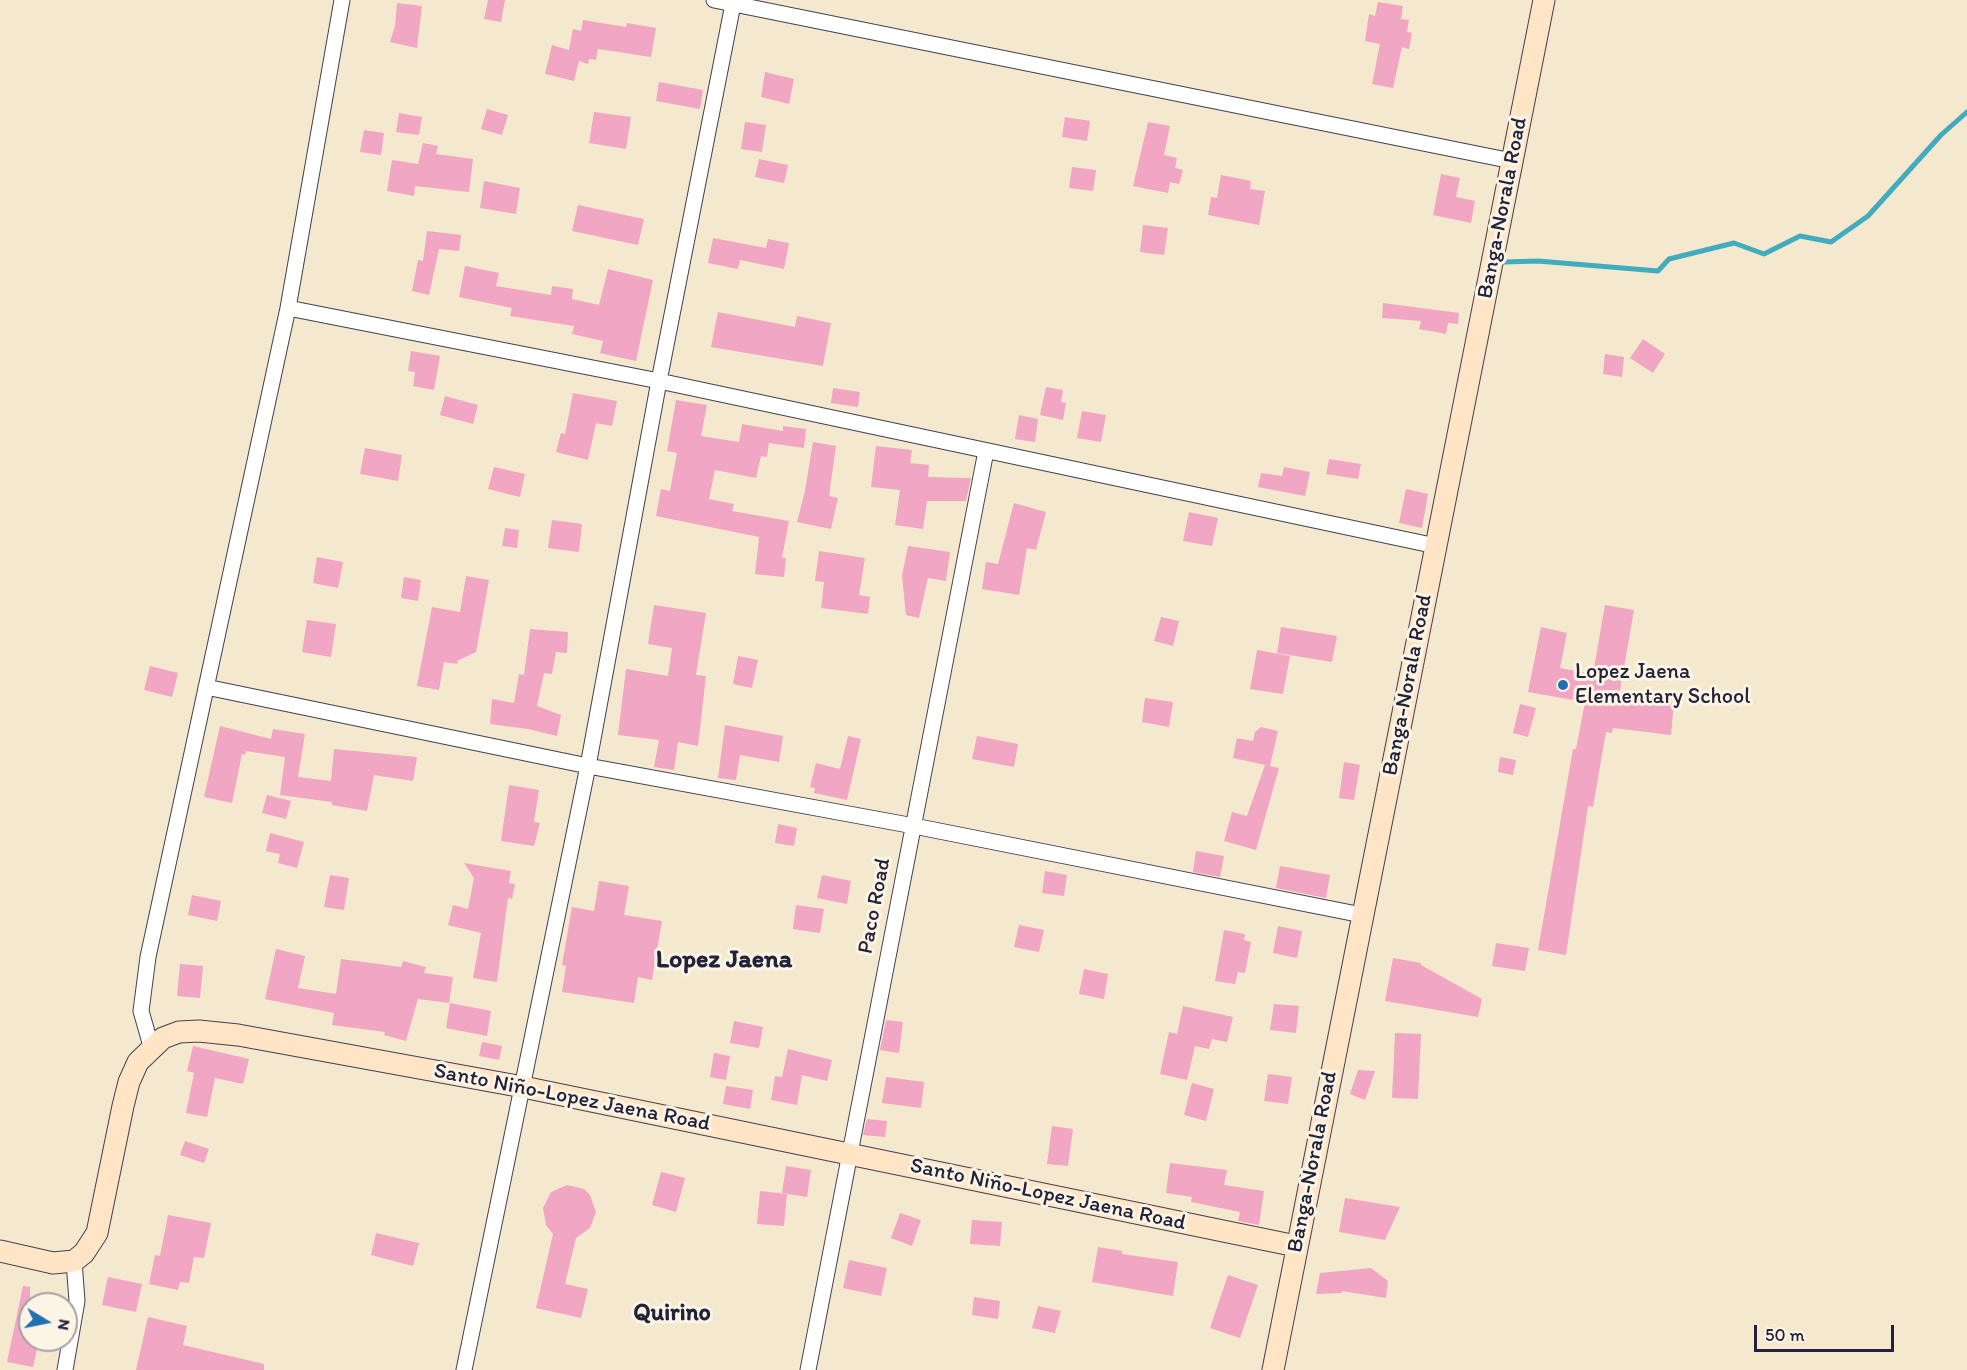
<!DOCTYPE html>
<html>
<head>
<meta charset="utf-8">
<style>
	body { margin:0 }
	#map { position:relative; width:1967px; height:1370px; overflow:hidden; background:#f4e9ce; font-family:Itim,sans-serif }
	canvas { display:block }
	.north { position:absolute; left:18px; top:1292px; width:60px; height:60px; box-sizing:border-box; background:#fcf5e5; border:2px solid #a5a1a1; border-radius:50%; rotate:100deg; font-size:16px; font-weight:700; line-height:24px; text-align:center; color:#22223b }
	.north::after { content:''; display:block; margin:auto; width:21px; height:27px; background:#1f6fb2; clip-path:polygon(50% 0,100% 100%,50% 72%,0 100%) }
	.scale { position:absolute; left:1754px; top:1325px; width:140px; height:27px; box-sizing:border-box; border:3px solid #22223b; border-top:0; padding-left:8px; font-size:18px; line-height:21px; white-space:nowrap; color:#22223b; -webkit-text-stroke:4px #fcf5e5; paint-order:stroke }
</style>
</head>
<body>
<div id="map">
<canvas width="1967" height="1370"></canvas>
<div class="north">N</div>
<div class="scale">50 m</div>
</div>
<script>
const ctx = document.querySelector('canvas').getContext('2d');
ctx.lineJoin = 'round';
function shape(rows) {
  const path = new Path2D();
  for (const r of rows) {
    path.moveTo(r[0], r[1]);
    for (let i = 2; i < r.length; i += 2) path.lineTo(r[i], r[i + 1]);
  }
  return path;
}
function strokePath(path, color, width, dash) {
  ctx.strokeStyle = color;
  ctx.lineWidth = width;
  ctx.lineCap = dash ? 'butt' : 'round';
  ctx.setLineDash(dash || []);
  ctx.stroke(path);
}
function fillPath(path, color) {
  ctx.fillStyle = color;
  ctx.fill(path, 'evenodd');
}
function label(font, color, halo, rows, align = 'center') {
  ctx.font = font + ' Itim,sans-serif';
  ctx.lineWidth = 6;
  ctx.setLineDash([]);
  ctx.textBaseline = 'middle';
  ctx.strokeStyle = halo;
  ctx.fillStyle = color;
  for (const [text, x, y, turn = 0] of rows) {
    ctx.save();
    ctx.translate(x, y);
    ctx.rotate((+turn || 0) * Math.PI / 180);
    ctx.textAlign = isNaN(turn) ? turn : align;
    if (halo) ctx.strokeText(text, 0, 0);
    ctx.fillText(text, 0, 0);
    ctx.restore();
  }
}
const stream = shape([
	[1504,262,1538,261,1658,271,1669,259,1734,243,1764,254,1800,236,1831,242,1868,216,1941,135,1967,112]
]);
const building = shape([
	[488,0,505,0,501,22,484,19],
	[1378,2,1403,6,1401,19,1409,20,1407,32,1412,33,1409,49,1402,47,1393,88,1372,84,1380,44,1365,41,1369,14,1375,16],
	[397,3,422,6,417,48,390,42,395,26],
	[583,20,626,27,627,23,656,28,651,57,598,49,596,60,589,59,588,64,579,61,574,81,545,74,552,45,569,50,573,29,581,31],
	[765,72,794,79,789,104,761,97],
	[659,82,703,90,700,109,656,101],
	[487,109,508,115,502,135,481,129],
	[594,112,631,117,626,149,589,143],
	[399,113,422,117,419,135,396,132],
	[1065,117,1090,121,1087,141,1062,137],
	[745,122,766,125,762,152,741,149],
	[1148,122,1170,126,1164,155,1177,158,1175,168,1183,170,1179,184,1170,182,1168,193,1133,186],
	[364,130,384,133,381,155,360,152],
	[423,143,438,146,436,154,473,159,469,192,415,186,414,196,387,191,392,160,418,164],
	[759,159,788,165,784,183,755,177],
	[1072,167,1096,170,1093,191,1069,188],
	[1441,174,1460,178,1456,197,1475,201,1471,223,1433,215],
	[1221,175,1251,181,1250,189,1265,191,1259,225,1208,215,1211,197,1217,198],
	[484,181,520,188,516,214,480,208],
	[578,205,644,219,638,245,572,231],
	[1143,225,1168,228,1164,255,1140,252],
	[427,231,461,235,459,251,439,249,429,295,412,291,418,260,423,261],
	[713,238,766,248,768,239,789,243,784,269,740,260,738,269,708,263],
	[465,266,499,273,496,286,551,295,552,286,573,289,572,299,599,305,608,269,653,280,636,361,600,353,603,341,572,334,574,326,510,316,512,308,459,297],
	[1383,303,1459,313,1458,324,1448,323,1446,334,1419,329,1421,321,1382,318],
	[718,312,795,327,797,316,831,323,823,366,711,347],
	[1643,339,1665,354,1653,373,1630,358],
	[411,351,440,356,434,390,413,386,415,372,408,371],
	[1605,354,1624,357,1622,377,1603,374],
	[1046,387,1063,390,1061,402,1066,403,1063,420,1040,415],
	[833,388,860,392,858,407,831,403],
	[573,393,617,401,612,426,596,423,588,460,556,452,561,433,565,434],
	[445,396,478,405,473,424,440,415],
	[676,400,707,405,701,436,739,442,742,424,783,431,783,426,806,429,804,448,769,443,767,457,761,456,756,478,715,470,709,499,734,504,732,511,789,521,782,558,786,558,784,577,755,574,759,537,656,516,661,489,670,491,677,453,667,451],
	[1082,411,1106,415,1101,442,1077,438],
	[1019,415,1038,419,1035,442,1015,439],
	[813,442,836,446,829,496,838,498,831,529,797,522,805,491],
	[876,446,912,450,910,463,929,465,928,477,971,478,966,501,927,501,923,529,895,525,900,490,871,487],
	[365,448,402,455,398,481,360,474],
	[1329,459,1361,464,1358,479,1326,474],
	[494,467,525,474,520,497,488,489],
	[1284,467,1310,472,1305,496,1258,487,1261,473,1282,476],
	[1406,489,1428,494,1422,528,1399,523],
	[1014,503,1046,512,1036,550,1027,548,1019,595,982,589,986,562,998,564],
	[1189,512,1218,518,1212,546,1183,541],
	[552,520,582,524,579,552,548,548],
	[505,528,519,530,517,548,502,546],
	[908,546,950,552,946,581,928,578,919,618,906,615,902,576],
	[819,551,865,558,859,595,870,597,868,614,821,608,824,582,815,581],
	[317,557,343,562,338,588,313,583],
	[466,576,489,580,476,652,457,661,457,664,444,662,439,690,417,686,432,607,460,612],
	[404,577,421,580,418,601,401,598],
	[654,605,706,613,696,675,706,676,698,746,678,742,674,770,654,767,659,740,618,735,626,669,668,676,672,648,648,644],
	[1605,605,1634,610,1619,696,1674,703,1671,735,1613,728,1612,733,1606,732,1593,807,1588,806,1566,955,1538,950,1573,749,1576,749,1585,702,1528,692,1541,627,1567,633,1560,668,1593,674],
	[1161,617,1179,621,1173,646,1154,641],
	[307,620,336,624,331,657,302,652],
	[1281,627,1337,636,1332,662,1277,653],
	[530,629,568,632,567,653,556,652,552,674,544,673,537,706,561,715,557,736,528,729,490,724,492,699,514,703,519,674,524,675],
	[1257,650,1290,656,1283,694,1250,689],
	[738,656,758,660,752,688,733,684],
	[150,666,178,673,172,697,144,690],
	[1145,698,1173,702,1169,727,1142,722],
	[1520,704,1536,708,1528,737,1513,733],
	[725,725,783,736,779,762,740,755,736,780,718,778],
	[220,726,271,739,273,729,305,734,298,777,331,781,334,749,417,757,413,781,374,775,367,811,332,805,332,802,280,795,285,757,246,751,245,755,242,754,232,803,204,797],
	[1261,727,1278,731,1270,766,1233,758,1237,738,1253,741,1255,732],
	[848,736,861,739,847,800,814,793,815,788,810,787,816,763,840,769],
	[977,736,1018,744,1014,767,972,759],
	[1500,757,1516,760,1513,775,1498,772],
	[1344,762,1360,765,1354,800,1339,798],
	[1265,765,1279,768,1256,850,1224,841,1232,812,1247,816],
	[509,785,539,790,534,822,540,823,534,846,501,841],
	[267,795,291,801,286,819,262,813],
	[778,824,797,828,794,846,775,843],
	[270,833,304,842,297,868,278,863,280,854,266,851],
	[1196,851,1224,856,1220,877,1193,872],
	[464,863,511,871,509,883,515,884,512,899,508,898,497,982,473,978,481,933,448,925,453,905,468,909,474,878],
	[1280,866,1330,875,1326,898,1276,888],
	[1045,871,1067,875,1064,896,1042,893],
	[330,875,349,878,344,910,324,907],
	[822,875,851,881,847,904,817,898],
	[599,881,629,886,624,915,662,921,652,980,638,977,634,1003,562,992,566,966,562,965,572,907,594,911],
	[192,895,221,901,217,921,188,915],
	[796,905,824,909,820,933,793,929],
	[1019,925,1044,930,1039,952,1014,947],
	[1278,926,1302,931,1297,958,1273,953],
	[1224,930,1245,934,1244,940,1251,942,1245,973,1238,972,1235,984,1215,981],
	[1496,943,1529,948,1525,971,1492,966],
	[276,949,305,956,298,988,336,994,341,959,401,967,403,961,426,967,424,973,453,977,449,1003,418,999,406,1041,384,1035,385,1032,332,1025,334,1013,265,999],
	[1393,958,1421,963,1421,965,1482,999,1478,1017,1385,1001],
	[180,964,203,966,200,998,177,996],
	[1084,969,1108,974,1104,999,1079,994],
	[450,1003,491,1011,487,1036,446,1028],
	[1274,1004,1299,1006,1296,1033,1270,1030],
	[1183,1006,1233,1017,1227,1042,1212,1039,1209,1049,1195,1046,1187,1080,1160,1074,1169,1032,1177,1034],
	[886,1020,903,1022,899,1053,880,1050],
	[734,1021,763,1027,759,1048,730,1043],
	[1395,1033,1421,1034,1418,1099,1392,1098],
	[482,1042,502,1046,499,1060,479,1056],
	[193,1046,249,1059,243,1084,215,1078,207,1117,186,1113,194,1073,187,1071],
	[788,1049,832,1060,827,1081,802,1075,797,1105,771,1100,775,1076,782,1077],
	[714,1053,730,1056,726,1080,710,1077],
	[1358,1070,1375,1071,1365,1100,1350,1094],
	[1268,1074,1292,1077,1288,1104,1264,1101],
	[886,1077,924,1082,921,1108,882,1103],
	[1192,1083,1214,1089,1206,1121,1184,1115],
	[726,1086,753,1090,750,1109,723,1104],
	[867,1119,887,1121,885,1137,863,1135],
	[1052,1126,1073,1129,1068,1166,1047,1164],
	[185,1141,209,1149,204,1163,180,1155],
	[1170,1163,1227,1170,1224,1185,1264,1191,1259,1225,1238,1221,1240,1212,1191,1202,1192,1197,1166,1193],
	[786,1166,811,1170,807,1197,782,1193],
	[661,1172,685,1178,676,1212,652,1205],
	[567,1185,584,1189,590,1195,596,1212,590,1228,576,1238,565,1284,588,1289,581,1318,536,1308,553,1234,546,1225,543,1208,551,1192],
	[760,1191,787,1194,784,1226,757,1224],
	[1345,1198,1400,1207,1385,1240,1339,1232],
	[900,1213,921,1220,912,1246,891,1238],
	[168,1215,211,1223,204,1258,194,1257,189,1283,180,1282,178,1290,149,1284,155,1255,160,1256],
	[972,1220,1002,1222,1000,1246,970,1244],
	[376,1233,419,1243,413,1266,371,1255],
	[1098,1247,1122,1251,1122,1254,1178,1262,1173,1296,1092,1282],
	[849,1260,887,1268,881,1296,843,1288],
	[1371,1268,1388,1281,1386,1298,1342,1291,1342,1293,1316,1294,1320,1273],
	[1228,1275,1258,1285,1240,1338,1210,1328],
	[108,1277,142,1284,136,1312,102,1305],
	[23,1286,30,1287,30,1340,39,1340,33,1367,7,1362],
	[974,1297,1000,1301,998,1319,972,1315],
	[1038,1306,1061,1311,1055,1333,1032,1328],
	[148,1317,187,1326,183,1345,264,1364,264,1370,136,1370]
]);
const street = shape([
	[714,0,1512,161],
	[288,308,659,381,1436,546],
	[206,687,588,766,914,826,1362,915],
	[151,1046,141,1011,148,957,288,308,342,0],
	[65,1370,77,1301,74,1261],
	[464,1370,588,766,659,381,733,4],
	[808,1370,986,451]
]);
const secondary = shape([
	[0,1251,53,1263,74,1261,84,1253,97,1233,123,1106,129,1082,138,1062,163,1038,179,1032,199,1031,238,1035,523,1087,1296,1246],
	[1273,1370,1544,0]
]);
const markers = [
	[1563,685,6,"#1f6fb2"]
];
const streetNames = [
	["Banga-Norala Road",1503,208,-79],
	["Banga-Norala Road",1408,685,-79],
	["Paco Road",875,906,-79],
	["Santo Niño-Lopez Jaena Road",572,1098,11],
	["Banga-Norala Road",1313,1162,-79],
	["Santo Niño-Lopez Jaena Road",1048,1195,12]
];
const poiNames = [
	["Lopez Jaena",1575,672],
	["Elementary School",1575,697]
];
const neighbourhoodNames = [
	["Quirino",672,1314]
];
const quarterNames = [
	["Lopez Jaena",724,960]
];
strokePath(stream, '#40acbe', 5);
fillPath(building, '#f1a6c4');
strokePath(street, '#424051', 17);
strokePath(secondary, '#424051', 23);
strokePath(street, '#fff', 15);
strokePath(secondary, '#ffe4c6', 21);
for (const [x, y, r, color] of markers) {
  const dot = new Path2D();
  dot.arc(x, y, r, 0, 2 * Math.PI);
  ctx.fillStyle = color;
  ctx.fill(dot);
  strokePath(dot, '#fcf5e5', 2);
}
label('22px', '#22223b', '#fcf5e5', streetNames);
label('22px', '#22223b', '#fcf5e5', poiNames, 'left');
label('bold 24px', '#22223b', '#fcf5e5', neighbourhoodNames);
label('bold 26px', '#22223b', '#fcf5e5', quarterNames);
</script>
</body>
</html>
